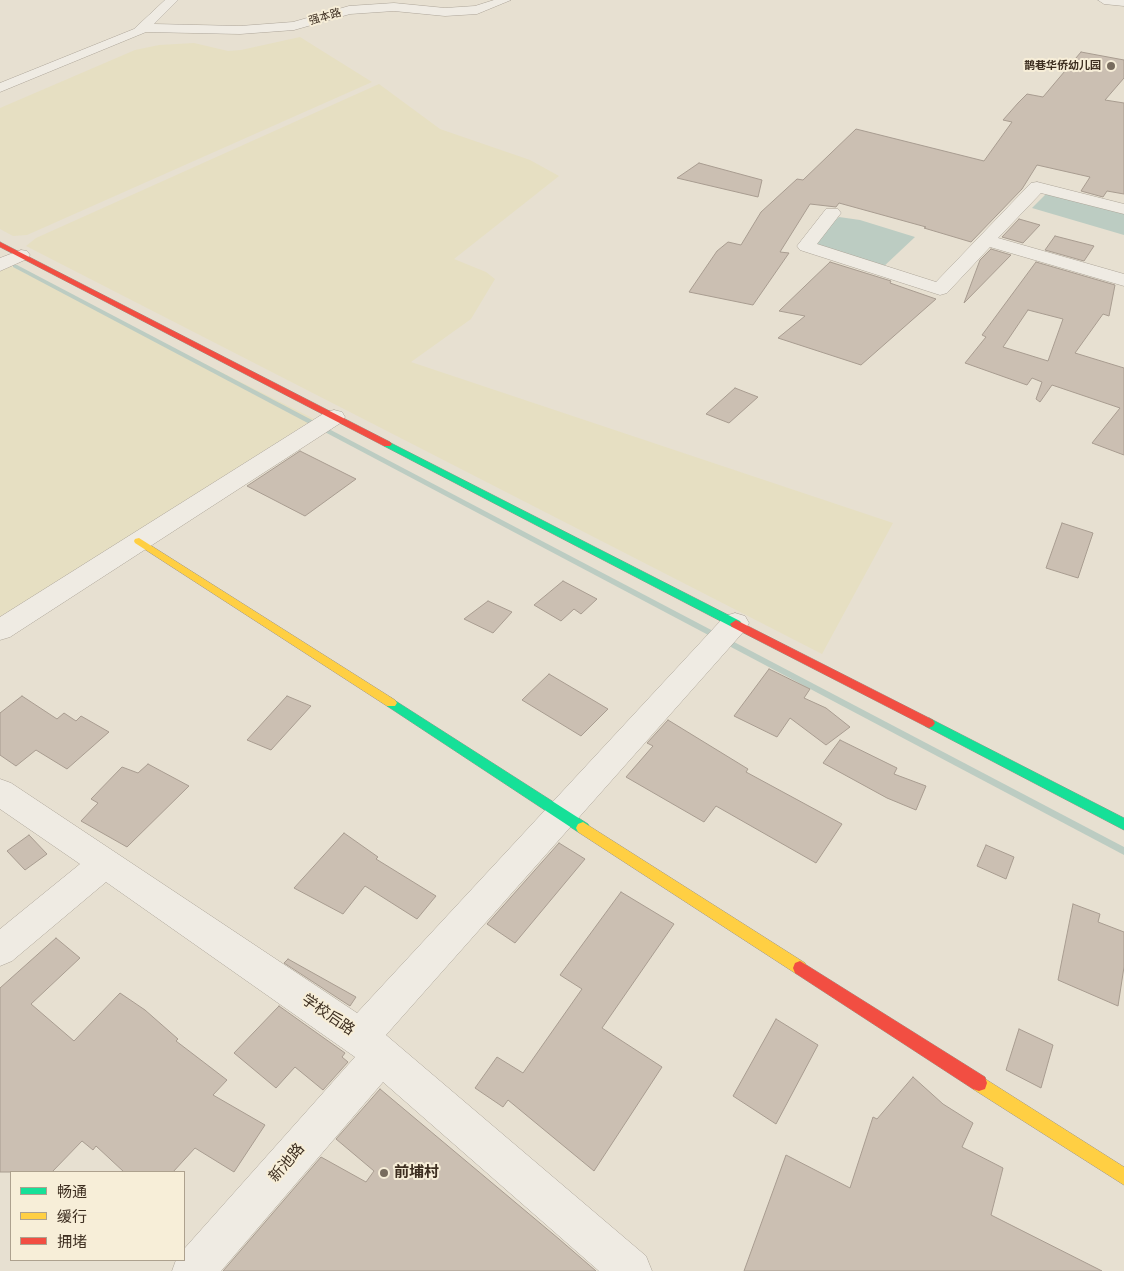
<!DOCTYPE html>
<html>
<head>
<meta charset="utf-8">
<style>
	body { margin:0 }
	#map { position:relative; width:1124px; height:1271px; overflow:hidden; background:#e7e0d1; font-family:"Libre Baskerville","Noto Sans SC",serif }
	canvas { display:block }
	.legend { position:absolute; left:10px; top:1171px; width:175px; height:90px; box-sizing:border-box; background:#f7eed8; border:1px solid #ada18e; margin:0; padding:6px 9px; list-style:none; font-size:15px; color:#3d2e20 }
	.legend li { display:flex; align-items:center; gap:10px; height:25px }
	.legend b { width:25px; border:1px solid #ada18e }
</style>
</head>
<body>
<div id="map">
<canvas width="1124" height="1271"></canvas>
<ul class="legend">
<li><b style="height:6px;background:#16e098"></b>畅通</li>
<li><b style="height:6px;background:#ffcf43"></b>缓行</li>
<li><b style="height:6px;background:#f24e42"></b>拥堵</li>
</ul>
</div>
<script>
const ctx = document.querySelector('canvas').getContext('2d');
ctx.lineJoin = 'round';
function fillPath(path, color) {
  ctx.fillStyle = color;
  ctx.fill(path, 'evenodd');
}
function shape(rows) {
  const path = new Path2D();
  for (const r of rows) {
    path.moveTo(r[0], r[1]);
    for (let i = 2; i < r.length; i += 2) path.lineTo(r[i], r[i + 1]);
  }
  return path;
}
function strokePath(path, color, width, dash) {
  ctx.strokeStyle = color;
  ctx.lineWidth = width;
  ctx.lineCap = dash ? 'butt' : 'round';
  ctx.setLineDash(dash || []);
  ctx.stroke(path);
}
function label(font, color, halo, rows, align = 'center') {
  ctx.font = font + ' "Libre Baskerville","Noto Sans SC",serif';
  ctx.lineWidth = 4;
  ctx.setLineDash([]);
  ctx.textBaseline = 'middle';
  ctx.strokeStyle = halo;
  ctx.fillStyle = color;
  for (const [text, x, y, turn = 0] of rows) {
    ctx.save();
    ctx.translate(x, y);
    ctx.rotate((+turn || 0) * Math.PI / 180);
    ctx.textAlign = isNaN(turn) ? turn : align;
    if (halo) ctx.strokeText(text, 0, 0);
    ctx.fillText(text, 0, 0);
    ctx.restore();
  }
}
const farmland = shape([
	[300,37,372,82,27,235,13,236,0,229,0,108,135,50,159,45,194,43,228,51,241,50],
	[379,84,440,129,530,160,559,176,454,259,486,272,495,279,471,319,411,362,893,523,822,654,26,246,36,238],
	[11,266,314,419,0,618,0,271]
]);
const water = shape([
	[1048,192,1124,212,1124,235,1032,208],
	[839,217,860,220,915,237,881,269,815,244,826,228]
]);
const stream = shape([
	[13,265,17,265,1124,847,1124,855,13,267,13,265]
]);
const building = shape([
	[1081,52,1124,60,1124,78,1105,100,1124,103,1124,194,1107,191,1103,197,1081,191,1090,177,1037,165,1022,189,971,242,924,228,926,227,839,203,836,207,810,204,780,252,789,253,753,305,689,292,717,251,728,242,741,245,761,212,797,179,803,180,856,129,984,161,1012,122,1003,120,1018,103,1027,94,1043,97,1081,52],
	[699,163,762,180,758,197,677,178,699,163],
	[1019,219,1040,225,1023,243,1002,237,1019,219],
	[1055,236,1094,246,1084,261,1045,250,1055,236],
	[991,249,1011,255,964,303,980,260,991,249],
	[830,262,891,281,890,283,936,299,861,365,778,338,805,316,779,311,830,262],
	[1036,262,1115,285,1109,316,1103,314,1075,353,1124,368,1124,455,1092,443,1120,408,1052,385,1040,402,1036,399,1042,382,1032,378,1027,385,965,363,986,337,982,335,1036,262],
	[1028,310,1063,319,1048,361,1003,347,1028,310],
	[735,388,758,397,729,423,706,414,735,388],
	[300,451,356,479,305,516,247,486,300,451],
	[1062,523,1093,533,1078,578,1046,568,1062,523],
	[563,581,597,599,581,614,574,609,561,621,534,605,563,581],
	[488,601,512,612,493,633,464,619,488,601],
	[769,669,810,689,804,698,826,708,850,727,826,745,790,718,777,737,734,716,769,669],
	[549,674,608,709,581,736,522,700,549,674],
	[22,696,57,719,64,713,76,721,81,716,109,732,67,769,36,750,16,766,0,755,0,713,22,696],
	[287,696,311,706,271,750,247,740,287,696],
	[668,720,748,769,746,772,842,824,816,863,716,806,704,822,626,777,653,746,647,743,668,720],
	[840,740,897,768,894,774,926,786,916,810,887,798,823,763,840,740],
	[148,764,189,786,127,847,81,821,98,803,91,799,122,767,138,773,148,764],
	[344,833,378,857,376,859,436,896,417,919,365,886,343,914,294,888,344,833],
	[29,835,47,854,25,870,7,851,29,835],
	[559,843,585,859,515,943,487,924,559,843],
	[986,845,1014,857,1006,879,977,866,986,845],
	[621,892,674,924,602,1028,662,1067,594,1171,508,1100,503,1107,475,1088,497,1057,523,1073,582,989,560,975,621,892],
	[1073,904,1100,914,1098,922,1124,932,1124,967,1118,1006,1058,980,1073,904],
	[56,938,80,958,31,1004,74,1041,120,993,145,1010,178,1039,176,1041,227,1080,213,1095,265,1125,234,1172,195,1148,173,1172,124,1172,96,1146,93,1150,82,1141,52,1172,0,1172,0,988,56,938],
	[288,959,356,997,350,1006,284,963,288,959],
	[279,1006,345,1053,342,1057,348,1062,323,1090,295,1067,276,1088,234,1053,279,1006],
	[776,1019,818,1045,776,1124,733,1096,776,1019],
	[1019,1029,1053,1045,1041,1088,1006,1070,1019,1029],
	[913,1077,943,1104,973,1123,962,1147,1003,1168,991,1215,1102,1271,744,1271,786,1155,850,1188,873,1117,877,1119,913,1077],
	[380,1089,559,1239,596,1271,223,1271,321,1157,366,1182,374,1171,336,1139,380,1089]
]);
const street = shape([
	[165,0,178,0,154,24,240,26,293,22,349,6,394,3,445,8,475,6,494,0,511,0,477,14,445,16,394,11,350,14,294,30,240,34,146,32,0,92,0,83,134,29,165,0],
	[1098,0,1124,0,1124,6,1104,4,1098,0],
	[1037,182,1124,204,1124,214,1041,193,998,238,1124,274,1124,286,990,247,947,293,940,295,800,250,797,246,826,209,838,209,841,213,817,244,936,282,1031,183,1037,182],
	[21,250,27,251,30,255,27,259,0,271,0,258,21,250],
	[334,410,342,412,345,417,342,422,10,637,0,640,0,617,326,412,334,410],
	[735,613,745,616,749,623,745,630,386,1035,646,1256,652,1271,599,1271,383,1082,221,1271,172,1271,176,1260,184,1260,184,1249,355,1057,106,882,12,961,0,966,0,929,80,864,0,809,0,779,11,783,357,1013,725,616,735,613]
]);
const fast = shape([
	[387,441,740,621,742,624,740,627,732,627,384,446,384,442,387,441],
	[391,698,588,824,590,828,588,832,583,834,578,832,387,706,385,703,387,700,391,698],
	[929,718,1124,818,1124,830,925,726,923,723,925,720,929,718]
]);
const slow = shape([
	[139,538,395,700,397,703,395,706,387,706,135,543,134,541,135,539,139,538],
	[583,822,805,963,807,968,805,973,800,975,795,973,578,832,576,828,578,824,583,822],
	[979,1075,1124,1167,1124,1185,973,1089,971,1083,973,1077,979,1075]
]);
const jam = shape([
	[0,242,390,442,392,444,390,446,384,446,0,247,0,242],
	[736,620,933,720,935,723,933,726,929,728,925,726,732,627,730,624,736,620],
	[800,961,985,1077,987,1083,985,1089,979,1091,973,1089,795,973,793,968,795,963,800,961]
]);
const markers = [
	[1111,66,5,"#786c5e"],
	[384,1173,5,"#786c5e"]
];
const farStreetnames = [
	["强本路",325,17,-16]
];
const farPoinames = [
	["鹊巷华侨幼儿园",1101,66]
];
const nearStreetnames = [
	["学校后路",328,1015,34],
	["新池路",287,1163,-49]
];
const nearPoinames = [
	["前埔村",394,1173]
];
fillPath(farmland, '#e6dfc2');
fillPath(water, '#bcccc2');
fillPath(stream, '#bcccc2');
fillPath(building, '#cbbfb2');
strokePath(building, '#a89c90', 1);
strokePath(street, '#ada599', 1);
strokePath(fast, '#9c958a', 1);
strokePath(slow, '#9c958a', 1);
strokePath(jam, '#9c958a', 1);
fillPath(street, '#efebe3');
fillPath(fast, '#16e098');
fillPath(slow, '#ffcf43');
fillPath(jam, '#f24e42');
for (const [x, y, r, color] of markers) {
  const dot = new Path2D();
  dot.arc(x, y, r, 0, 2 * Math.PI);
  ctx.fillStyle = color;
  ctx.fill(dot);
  strokePath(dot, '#f7eed8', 2);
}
label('11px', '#3d2e20', '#f7eed8', farStreetnames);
label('bold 11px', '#3d2e20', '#f7eed8', farPoinames, 'right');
label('15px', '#3d2e20', '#f7eed8', nearStreetnames);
label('bold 15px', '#3d2e20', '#f7eed8', nearPoinames, 'left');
</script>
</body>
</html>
